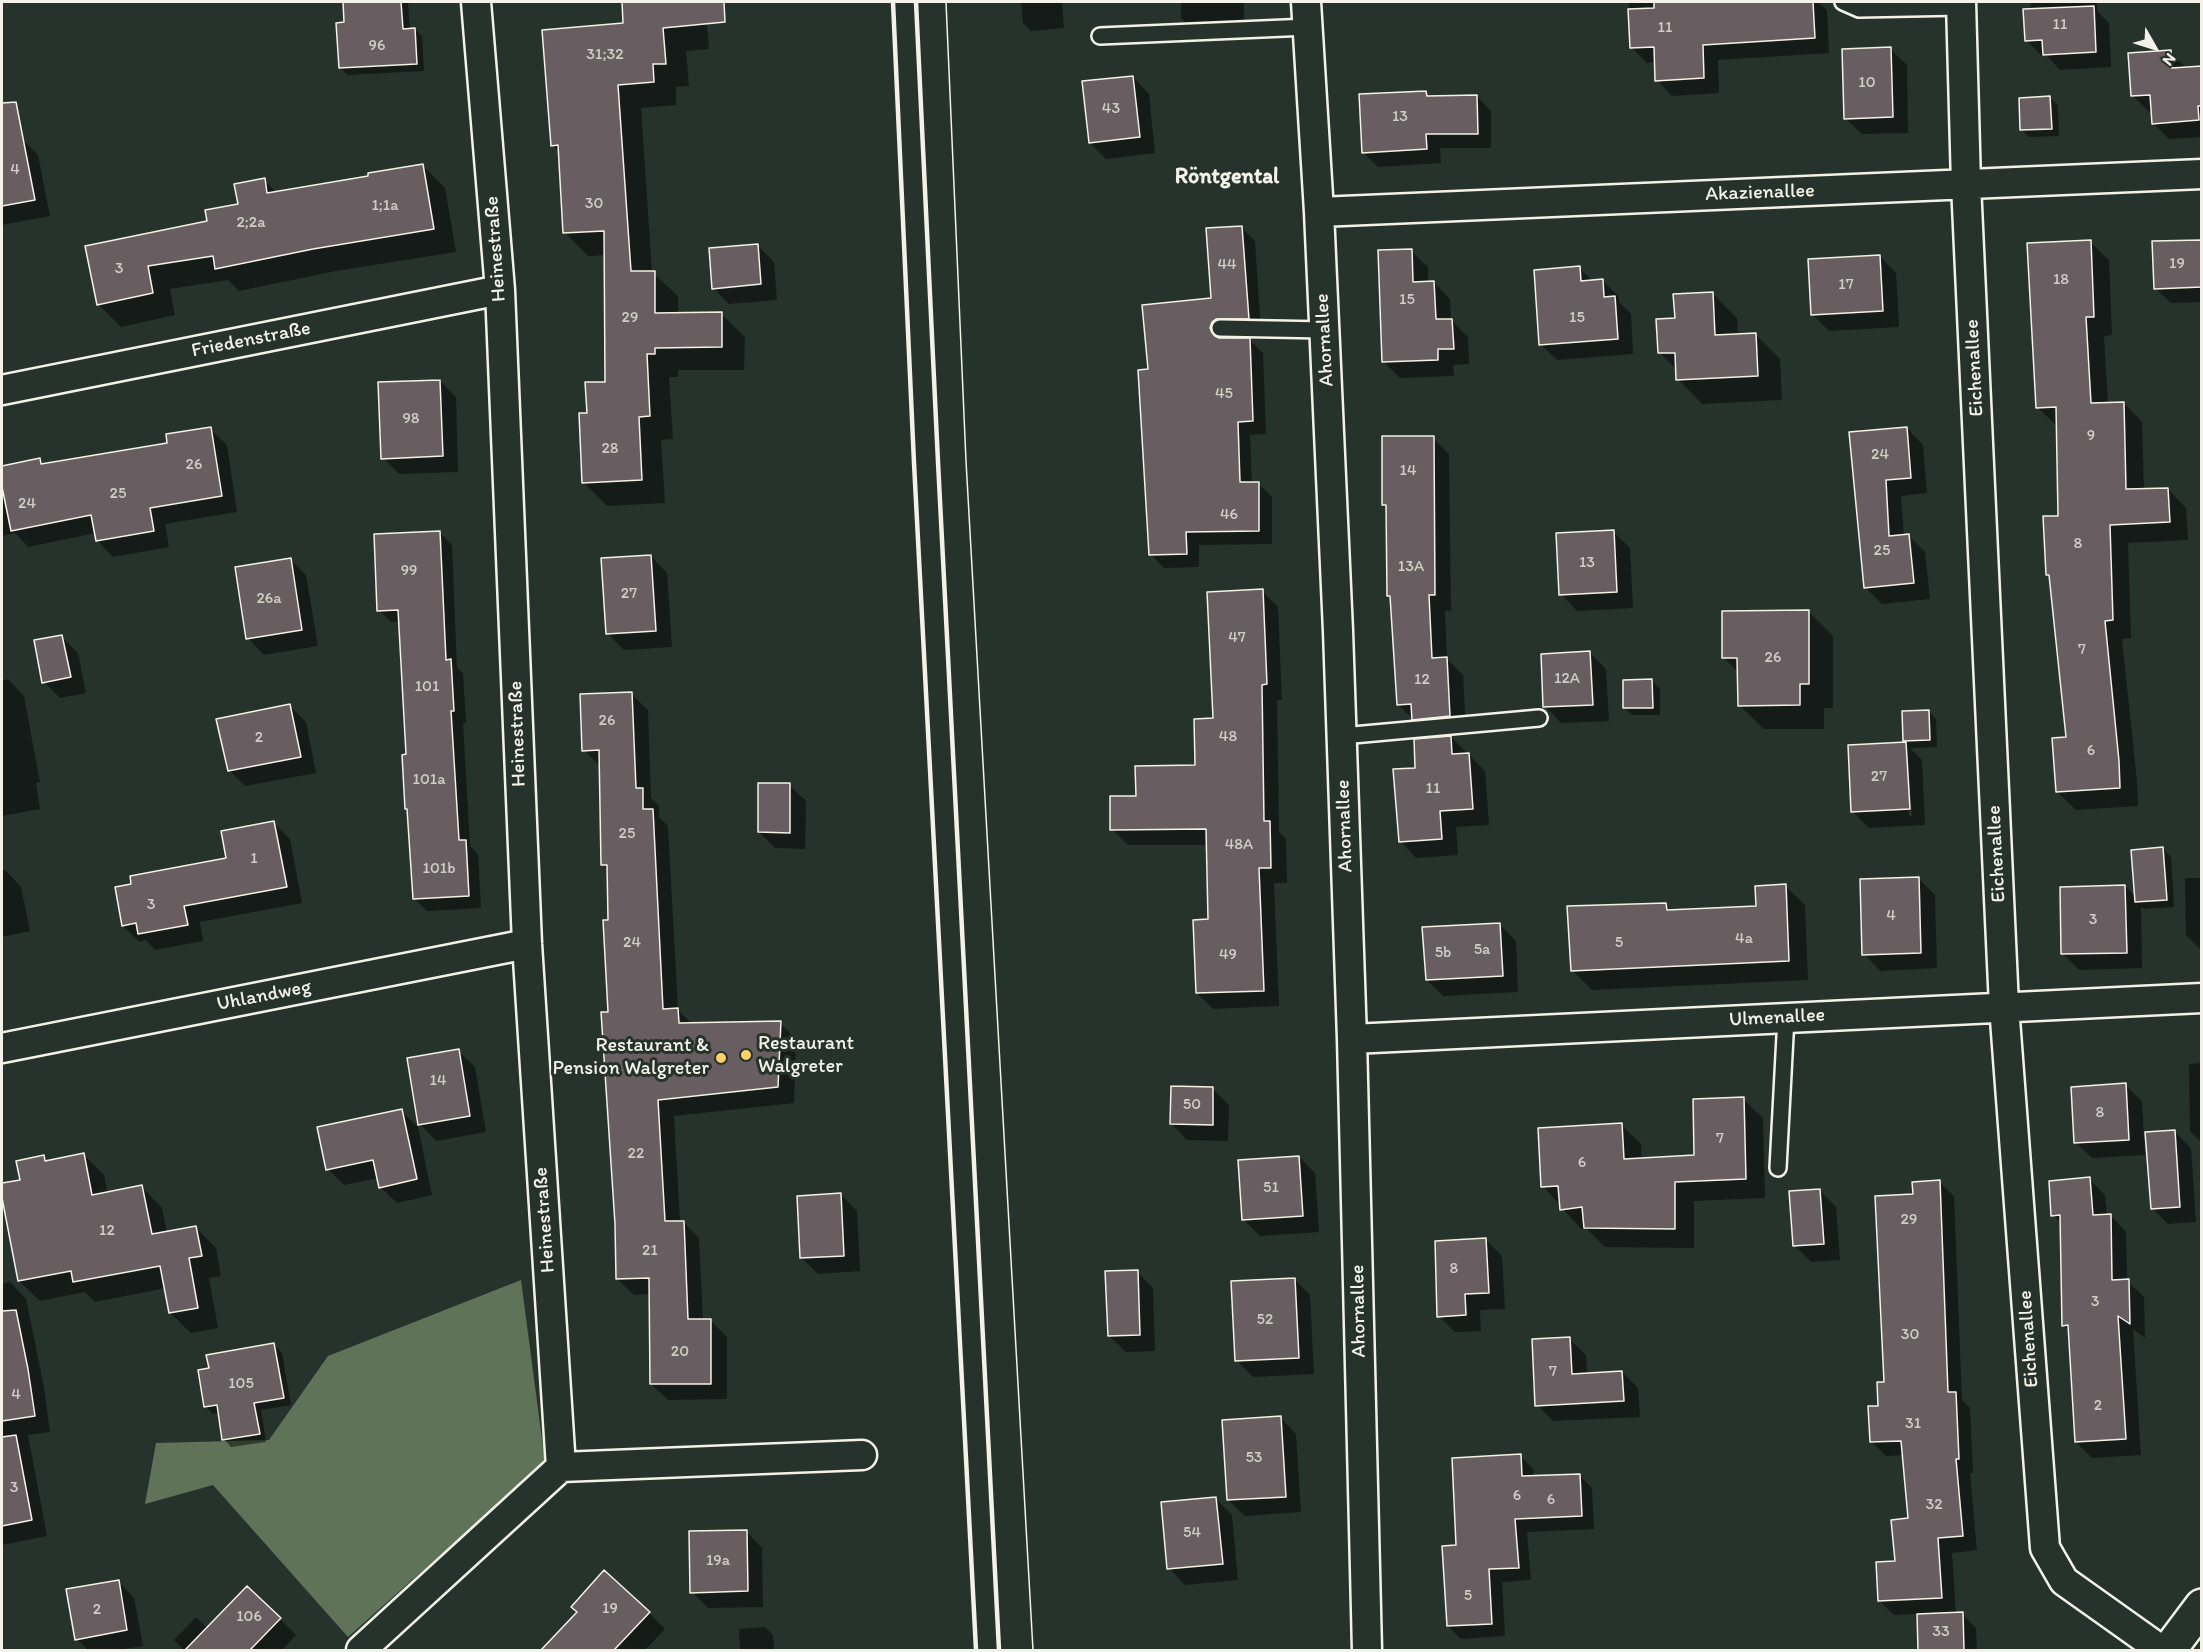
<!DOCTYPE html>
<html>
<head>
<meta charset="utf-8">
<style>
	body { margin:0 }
	#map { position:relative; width:2203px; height:1652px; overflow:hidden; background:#26332d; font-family:Itim,sans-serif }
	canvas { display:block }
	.frame { position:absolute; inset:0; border:3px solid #f4f1e8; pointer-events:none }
	.north { position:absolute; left:2125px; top:18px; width:60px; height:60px; -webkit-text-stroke:4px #26332d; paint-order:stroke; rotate:129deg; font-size:16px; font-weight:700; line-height:24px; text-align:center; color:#f4f1e8 }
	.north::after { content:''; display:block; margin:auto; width:21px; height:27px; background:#f4f1e8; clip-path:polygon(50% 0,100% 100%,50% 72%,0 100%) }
</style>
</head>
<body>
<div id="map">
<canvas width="2203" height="1652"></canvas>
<div class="frame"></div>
<div class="north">N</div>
</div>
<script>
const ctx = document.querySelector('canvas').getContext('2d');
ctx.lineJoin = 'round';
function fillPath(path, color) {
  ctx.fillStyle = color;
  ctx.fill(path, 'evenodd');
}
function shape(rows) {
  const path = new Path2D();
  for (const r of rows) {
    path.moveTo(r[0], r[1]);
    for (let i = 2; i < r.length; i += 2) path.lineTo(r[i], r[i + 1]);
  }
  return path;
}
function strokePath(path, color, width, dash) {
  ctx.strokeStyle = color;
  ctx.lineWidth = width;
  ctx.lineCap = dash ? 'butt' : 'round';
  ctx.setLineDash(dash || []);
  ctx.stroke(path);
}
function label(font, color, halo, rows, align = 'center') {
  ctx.font = font + ' Itim,sans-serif';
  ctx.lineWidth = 6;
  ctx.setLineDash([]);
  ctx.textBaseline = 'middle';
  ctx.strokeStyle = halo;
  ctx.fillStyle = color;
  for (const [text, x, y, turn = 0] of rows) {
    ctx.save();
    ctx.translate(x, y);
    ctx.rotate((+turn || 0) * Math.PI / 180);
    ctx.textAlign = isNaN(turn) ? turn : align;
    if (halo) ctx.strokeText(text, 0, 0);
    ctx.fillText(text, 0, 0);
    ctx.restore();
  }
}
const green = shape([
	[521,1280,545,1462,348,1637,213,1485,145,1504,156,1443,269,1440,328,1356]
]);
const shadow = shape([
	[344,2,406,2,408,3,410,30,415,29,422,37,424,71,348,75,340,68,345,23],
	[623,2,705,2,709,49,686,51,689,86,676,87,676,105,641,108,652,272,678,296,678,314,721,314,745,337,744,370,678,370,678,377,669,377,673,439,661,440,665,503,607,506,583,482,588,415,606,383,606,255,588,256,565,233,560,153,553,145,625,24],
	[1021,2,1062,2,1064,28,1031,31,1023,23],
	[1181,2,1244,2,1244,34,1197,34,1181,18],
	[1629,2,1818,2,1827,10,1829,53,1718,60,1719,93,1672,96,1657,80,1656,62,1647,63,1631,47],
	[2031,2,2097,2,2097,11,2109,23,2111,67,2060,70,2047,56,2042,56,2027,41],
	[1890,49,1907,65,1908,133,1862,134,1845,118],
	[2170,51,2186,68,2202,68,2202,137,2169,139,2153,123,2152,111,2149,112,2132,95],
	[1133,77,1149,94,1155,153,1106,159,1090,143],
	[1426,92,1431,97,1477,96,1491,111,1491,148,1440,148,1441,163,1378,167,1363,152],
	[2050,98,2058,105,2059,136,2029,137,2021,129],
	[22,139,38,155,50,216,2,225,2,143],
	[423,166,445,188,456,252,336,271,239,291,228,280,170,289,175,315,121,327,98,304,87,247,209,222,239,206,264,180,277,193,370,178],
	[1241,227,1255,241,1261,332,1230,332,1224,339,1249,340,1263,353,1266,434,1250,435,1252,483,1258,483,1272,497,1272,544,1199,545,1199,567,1164,568,1151,554,1149,371,1213,299],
	[2202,241,2202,302,2171,303,2156,289],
	[2090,242,2109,260,2112,335,2104,336,2108,404,2124,403,2142,422,2144,490,2168,489,2186,508,2188,540,2128,543,2131,638,2122,639,2137,781,2138,806,2076,810,2057,792,2068,739,2051,579,2047,574,2059,517,2057,426,2037,407],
	[757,245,774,262,777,300,729,304,713,288],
	[1411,251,1428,267,1428,283,1434,283,1450,299,1451,320,1468,337,1469,364,1453,365,1454,376,1400,378,1383,361],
	[1880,256,1896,273,1899,327,1829,331,1813,315],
	[1579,268,1593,281,1602,280,1619,297,1619,302,1631,314,1633,354,1557,360,1540,344],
	[1713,294,1737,318,1738,335,1755,334,1780,359,1782,400,1702,404,1678,379,1677,370,1660,353,1676,319],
	[440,381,456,397,458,472,399,474,383,458],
	[1907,428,1923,445,1927,493,1901,496,1904,536,1909,536,1925,552,1930,599,1882,604,1865,587,1850,434],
	[210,429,227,445,237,512,165,524,169,547,113,557,97,540,96,533,28,547,15,533,2,536,2,467,39,460,45,465,169,445],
	[1433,438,1449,454,1451,611,1445,611,1447,659,1463,675,1466,732,1430,735,1398,705,1392,598,1388,595,1387,508,1384,505],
	[439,532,452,545,457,668,463,673,466,723,463,723,470,846,478,854,481,908,427,911,415,899,409,811,406,809,408,756,401,622,391,622,379,610],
	[1613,532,1630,548,1633,608,1577,611,1561,594],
	[651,556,667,573,672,647,624,650,608,634],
	[290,559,306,575,318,646,264,655,248,638],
	[1262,591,1278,607,1282,700,1277,700,1279,832,1286,839,1287,883,1274,883,1279,1006,1213,1009,1197,993,1210,920,1208,845,1128,845,1112,829,1138,797,1196,766],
	[1809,612,1833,636,1833,708,1824,708,1824,729,1764,729,1739,705,1739,673,1724,658],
	[62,637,78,653,86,693,60,698,44,682],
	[1590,653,1606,669,1609,721,1561,723,1545,706],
	[8,679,24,696,40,782,36,783,40,809,2,816,2,681],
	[1652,681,1660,689,1660,715,1632,715,1624,707],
	[631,694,648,710,651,798,659,806,659,817,668,826,678,1010,693,1025,780,1023,796,1039,794,1103,674,1116,680,1222,683,1222,699,1238,703,1321,711,1321,727,1337,727,1399,668,1400,651,1384,651,1294,634,1295,617,1279,610,1013,609,870,603,865,600,766,584,750],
	[290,706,306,722,316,773,245,786,229,770],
	[1928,711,1936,719,1937,747,1910,748,1922,760,1925,825,1869,828,1853,812,1849,747,1907,743,1904,740],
	[1905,758,1908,758,1912,816,1909,816],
	[1451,737,1485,771,1489,825,1456,827,1458,855,1416,858,1400,841,1417,769],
	[789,785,806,801,805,849,775,848,759,832],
	[274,823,290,839,302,903,200,922,203,941,155,950,146,940,139,942,123,926,228,860],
	[2163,849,2171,857,2174,907,2144,909,2141,907,2142,968,2079,970,2063,954,2125,886,2136,897],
	[5,870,21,887,30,931,2,937,2,871],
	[1918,878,1935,895,1937,968,1880,971,1864,954],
	[2185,878,2202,878,2202,951,2186,935],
	[1785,886,1805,905,1808,980,1592,990,1572,970,1666,905,1672,912,1757,908],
	[1499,924,1516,941,1518,992,1443,996,1427,980],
	[458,1051,475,1067,486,1132,436,1141,420,1124],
	[2202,1063,2202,1143,2190,1131,2189,1064],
	[2125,1085,2142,1101,2145,1155,2092,1158,2075,1142],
	[1213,1089,1229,1105,1228,1141,1187,1140,1171,1123],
	[1743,1099,1763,1118,1765,1198,1694,1201,1694,1248,1605,1247,1586,1228,1581,1229,1543,1186,1621,1125,1641,1144,1642,1160,1696,1156],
	[401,1111,418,1127,432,1195,397,1203,380,1187,378,1178,344,1185,328,1169],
	[2174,1131,2191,1148,2196,1222,2168,1224,2152,1208],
	[84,1155,104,1175,108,1194,142,1187,162,1208,167,1233,195,1227,216,1248,221,1276,209,1278,218,1328,191,1333,170,1313,166,1288,95,1302,85,1292,40,1301,19,1281,2,1185,22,1181,43,1157,48,1162],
	[1299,1157,1315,1173,1319,1232,1260,1236,1244,1220],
	[2089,1179,2105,1195,2107,1216,2111,1216,2126,1232,2127,1281,2144,1297,2145,1338,2133,1329,2141,1455,2092,1458,2076,1442,2070,1331,2063,1325,2062,1224,2053,1215],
	[1939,1182,1954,1196,1962,1400,1970,1408,1973,1473,1970,1473,1977,1550,1952,1553,1956,1614,1962,1614,1976,1628,1977,1650,1920,1650,1918,1614,1894,1615,1880,1601,1896,1563,1910,1520,1904,1455,1886,1456,1872,1442,1885,1383,1914,1196],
	[1820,1191,1836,1207,1840,1260,1811,1262,1795,1246],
	[841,1195,857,1211,860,1271,818,1274,801,1257],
	[1485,1239,1502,1256,1505,1309,1480,1310,1481,1331,1455,1332,1439,1316],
	[1137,1272,1153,1288,1155,1351,1126,1352,1109,1336],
	[1294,1279,1310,1295,1314,1374,1253,1377,1237,1361],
	[10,1282,26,1299,44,1387,50,1432,28,1435,47,1536,2,1545,2,1284],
	[1569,1339,1586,1355,1587,1374,1622,1372,1638,1388,1640,1417,1553,1421,1537,1405],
	[274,1345,282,1353,291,1405,261,1410,266,1442,231,1447,224,1439,219,1413,213,1414,206,1407],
	[1280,1417,1296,1434,1301,1512,1245,1516,1228,1500],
	[1520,1456,1533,1469,1534,1477,1579,1475,1592,1488,1594,1529,1527,1532,1531,1580,1502,1582,1505,1636,1461,1639,1448,1626,1457,1546],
	[1215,1498,1232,1515,1238,1580,1185,1585,1169,1568],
	[746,1531,762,1548,763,1607,708,1608,692,1592],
	[118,1581,134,1598,143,1646,118,1650,88,1650,77,1639],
	[248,1588,296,1635,282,1650,184,1650,174,1640,196,1617,208,1629],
	[579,1612,649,1613,665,1629,645,1650,543,1650],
	[765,1627,773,1635,774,1650,740,1650,739,1629]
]);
const building = shape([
	[343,2,401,2,403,29,415,28,417,64,339,68,336,23,344,22,343,2],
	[622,2,724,2,725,22,663,28,666,64,653,64,654,82,618,85,631,271,655,271,655,313,722,312,722,347,655,348,655,354,647,354,650,416,639,417,642,480,582,483,579,413,587,413,585,382,605,382,604,231,563,233,558,145,551,146,542,30,623,23,622,2],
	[1654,2,1813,2,1815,38,1703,45,1704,78,1655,81,1654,47,1630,48,1628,9,1654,8,1654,2],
	[2094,6,2096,52,2043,55,2042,40,2025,41,2023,9,2094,6],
	[1891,47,1893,117,1844,119,1842,49,1891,47],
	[2171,50,2172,68,2202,66,2202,106,2198,106,2199,120,2152,124,2150,95,2131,96,2128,53,2171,50],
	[1133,76,1140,137,1089,143,1082,81,1133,76],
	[1426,91,1427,96,1477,95,1478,134,1426,134,1427,149,1362,153,1359,94,1426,91],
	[2050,96,2052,129,2020,130,2019,98,2050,96],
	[16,102,35,200,2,206,2,103,16,102],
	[423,164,434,229,313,249,215,269,213,256,148,266,153,293,97,305,85,246,207,221,205,210,238,204,234,184,265,178,267,193,368,176,368,173,423,164],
	[1242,226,1249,319,1216,319,1212,322,1210,328,1215,336,1219,338,1250,338,1253,421,1238,422,1240,482,1259,482,1259,531,1186,532,1187,554,1149,555,1138,370,1148,369,1142,305,1211,298,1206,228,1242,226],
	[2091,240,2094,317,2086,317,2091,403,2124,402,2126,489,2168,488,2170,522,2110,525,2113,620,2105,621,2119,761,2120,788,2056,792,2052,738,2066,737,2049,575,2046,575,2043,516,2058,516,2056,407,2036,408,2027,243,2091,240],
	[2202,240,2202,287,2154,289,2152,241,2202,240],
	[758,244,761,284,712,289,709,248,758,244],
	[1412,249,1413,282,1434,281,1436,319,1452,319,1454,349,1438,349,1438,360,1382,362,1378,250,1412,249],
	[1880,255,1883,311,1811,315,1808,259,1880,255],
	[1580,266,1581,281,1603,279,1604,297,1615,296,1618,339,1539,345,1534,270,1580,266],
	[1713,292,1715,335,1756,333,1758,376,1676,380,1675,353,1658,353,1656,319,1675,318,1673,294,1713,292],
	[440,380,443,456,381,459,378,382,440,380],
	[211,427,222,496,150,508,154,531,96,541,91,515,11,531,2,487,2,466,40,458,41,464,167,443,166,434,211,427],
	[1907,427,1911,478,1886,480,1889,536,1909,534,1914,583,1864,588,1849,432,1907,427],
	[1382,436,1434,436,1435,595,1429,595,1432,658,1447,657,1450,716,1412,720,1411,704,1397,705,1390,596,1387,596,1386,505,1382,505,1382,436],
	[1614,530,1617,592,1559,595,1556,533,1614,530],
	[440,531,446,660,451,659,454,711,451,711,459,840,466,840,469,896,413,899,407,809,405,809,402,755,406,754,398,610,377,611,374,534,440,531],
	[651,555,656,631,606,634,601,558,651,555],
	[291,558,302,630,246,639,235,567,291,558],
	[1263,589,1267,684,1262,685,1264,821,1270,821,1271,868,1259,868,1264,991,1196,993,1193,920,1208,919,1206,829,1110,830,1110,796,1136,796,1135,766,1195,765,1194,719,1213,718,1207,592,1263,589],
	[1809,610,1809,684,1800,684,1800,705,1738,706,1737,658,1722,658,1722,611,1809,610],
	[62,635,71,677,42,683,34,640,62,635],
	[1590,651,1593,705,1543,707,1541,654,1590,651],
	[1652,679,1653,708,1623,708,1623,680,1652,679],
	[632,692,636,788,643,788,643,809,653,809,663,1009,678,1008,679,1023,781,1021,778,1087,658,1100,665,1221,684,1221,688,1319,711,1319,711,1384,650,1384,649,1278,616,1279,615,1224,601,1012,608,1012,603,920,608,920,607,865,601,865,599,750,582,751,580,694,632,692],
	[290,704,301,757,228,771,216,719,290,704],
	[1929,710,1930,740,1903,741,1902,711,1929,710],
	[1451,736,1452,754,1469,753,1473,809,1440,811,1442,839,1399,842,1393,769,1415,768,1414,739,1451,736],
	[1906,742,1910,809,1851,812,1848,745,1906,742],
	[758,783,790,783,790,833,758,832,758,783],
	[274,821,287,887,184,906,188,925,138,934,136,923,122,926,115,887,131,884,130,876,226,858,221,831,274,821],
	[2163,847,2167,900,2135,902,2131,850,2163,847],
	[1919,877,1921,953,1862,955,1860,879,1919,877],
	[1786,884,1789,961,1571,971,1567,906,1666,903,1667,910,1756,906,1755,886,1786,884],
	[2125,885,2127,953,2061,954,2060,887,2125,885],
	[1500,923,1503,976,1426,980,1422,927,1500,923],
	[459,1049,470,1116,418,1125,407,1058,459,1049],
	[2126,1083,2129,1140,2074,1143,2071,1087,2126,1083],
	[1171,1086,1213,1087,1213,1125,1170,1124,1171,1086],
	[1744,1097,1746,1179,1675,1182,1675,1229,1584,1228,1582,1207,1560,1210,1558,1186,1541,1187,1538,1128,1622,1123,1624,1159,1694,1155,1693,1099,1744,1097],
	[402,1109,417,1179,379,1188,373,1160,326,1170,317,1127,402,1109],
	[2175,1130,2180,1207,2151,1209,2145,1132,2175,1130],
	[84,1153,92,1195,142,1185,152,1234,196,1226,202,1256,189,1258,198,1308,169,1313,160,1266,73,1282,71,1271,18,1281,2,1198,2,1183,20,1180,16,1161,44,1155,45,1161,84,1153],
	[1299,1156,1303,1216,1242,1220,1238,1160,1299,1156],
	[2090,1177,2093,1215,2111,1214,2112,1280,2129,1279,2130,1324,2118,1316,2126,1439,2075,1442,2068,1325,2062,1326,2060,1215,2051,1216,2049,1181,2090,1177],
	[1940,1180,1948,1392,1956,1392,1959,1459,1956,1459,1963,1536,1938,1538,1942,1598,1878,1601,1876,1562,1895,1561,1891,1520,1908,1518,1901,1441,1870,1442,1868,1406,1878,1406,1877,1382,1884,1382,1875,1196,1913,1194,1912,1182,1940,1180],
	[1820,1189,1824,1244,1793,1246,1789,1191,1820,1189],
	[841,1193,844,1256,800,1258,797,1196,841,1193],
	[1486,1238,1489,1293,1465,1294,1466,1315,1437,1317,1435,1241,1486,1238],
	[1138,1270,1140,1335,1108,1336,1105,1271,1138,1270],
	[1295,1278,1299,1358,1235,1361,1231,1281,1295,1278],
	[16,1310,28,1369,35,1416,2,1421,2,1311,16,1310],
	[1570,1337,1572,1374,1622,1371,1624,1401,1535,1406,1532,1339,1570,1337],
	[274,1343,284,1398,254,1403,260,1434,222,1440,217,1405,204,1407,198,1370,209,1368,206,1355,274,1343],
	[1281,1416,1286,1497,1227,1500,1222,1420,1281,1416],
	[16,1435,32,1520,2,1526,2,1437,16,1435],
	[1521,1454,1522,1476,1580,1474,1582,1516,1515,1519,1519,1568,1489,1569,1492,1624,1447,1626,1442,1546,1456,1545,1452,1458,1521,1454],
	[1216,1497,1223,1564,1167,1569,1161,1502,1216,1497],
	[747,1530,748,1591,690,1593,689,1531,747,1530],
	[604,1570,650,1612,614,1650,541,1650,577,1612,571,1607,604,1570],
	[119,1580,127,1630,75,1640,66,1589,119,1580],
	[247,1586,281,1618,250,1650,185,1650,247,1586],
	[1963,1612,1964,1650,1918,1650,1917,1614,1963,1612]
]);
const service = shape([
	[1843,2,1859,9,1961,7],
	[1100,36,1308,27],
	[1220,328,1325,330],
	[1342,736,1539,718],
	[1778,1168,1786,1017]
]);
const minor = shape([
	[1306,2,1319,212,1338,631,1352,1039,1367,1650],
	[1961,2,1966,184,2004,1006,2045,1548,2064,1581,2161,1650],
	[1319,212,2202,174],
	[2,390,500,290],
	[1352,1039,2202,998],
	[2,1048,527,944],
	[561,1467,862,1455],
	[361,1650,561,1467,527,944,500,290,476,2]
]);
const tertiary = shape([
	[2169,1650,2202,1606]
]);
const tram = shape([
	[946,2,966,461,1033,1650]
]);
const rail = shape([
	[893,2,914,463,976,1650],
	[916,2,938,462,999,1650]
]);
const markers = [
	[746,1055,6,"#ffd166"],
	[721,1058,6,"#ffd166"]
];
const numberNames = [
	["11",2060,25],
	["11",1665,28],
	["96",377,46],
	["31;32",605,55],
	["10",1867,83],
	["43",1111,109],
	["13",1400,117],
	["4",15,170],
	["30",594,204],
	["1;1a",385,206],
	["2;2a",251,223],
	["19",2177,264],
	["44",1227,265],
	["3",119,269],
	["18",2061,280],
	["17",1846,285],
	["15",1407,300],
	["29",630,318],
	["15",1577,318],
	["45",1224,394],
	["98",411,419],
	["9",2091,436],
	["28",610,449],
	["24",1880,455],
	["26",194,465],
	["14",1408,471],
	["25",118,494],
	["24",27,504],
	["46",1229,515],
	["8",2078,544],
	["25",1882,551],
	["13",1587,563],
	["13A",1411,567],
	["99",409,571],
	["27",629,594],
	["26a",269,599],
	["47",1237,638],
	["7",2082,650],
	["26",1773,658],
	["12A",1567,679],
	["12",1422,680],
	["101",427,687],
	["26",607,721],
	["48",1228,737],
	["2",259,738],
	["6",2091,751],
	["27",1879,777],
	["101a",429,780],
	["11",1433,789],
	["25",627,834],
	["48A",1239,845],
	["1",254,859],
	["101b",439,869],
	["3",151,905],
	["4",1891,916],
	["3",2093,920],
	["4a",1744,939],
	["24",632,943],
	["5",1619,943],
	["5a",1482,950],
	["5b",1443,953],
	["49",1228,955],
	["14",438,1081],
	["50",1192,1105],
	["8",2100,1113],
	["7",1720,1139],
	["22",636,1154],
	["6",1582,1163],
	["51",1271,1188],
	["29",1909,1220],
	["12",107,1231],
	["21",650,1251],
	["8",1454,1269],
	["3",2095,1302],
	["52",1265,1320],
	["30",1910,1335],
	["20",680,1352],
	["7",1553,1372],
	["105",241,1384],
	["4",16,1395],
	["2",2098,1406],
	["31",1913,1424],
	["53",1254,1458],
	["3",14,1488],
	["6",1517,1496],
	["6",1551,1500],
	["32",1934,1505],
	["54",1192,1533],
	["19a",718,1561],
	["5",1468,1596],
	["19",610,1609],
	["2",97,1610],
	["106",249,1617],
	["33",1941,1632]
];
const streetNames = [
	["Akazienallee",1760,193,-2],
	["Heinestraße",496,249,-94],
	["Friedenstraße",251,340,-11],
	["Ahornallee",1325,340,-93],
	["Eichenallee",1975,368,-93],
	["Heinestraße",518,734,-92],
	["Ahornallee",1345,826,-92],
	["Eichenallee",1997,854,-93],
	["Uhlandweg",264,996,-11],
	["Ulmenallee",1777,1018,-3],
	["Heinestraße",545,1220,-94],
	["Ahornallee",1359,1311,-91],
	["Eichenallee",2029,1339,-94]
];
const poiNames = [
	["Restaurant",758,1044],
	["Walgreter",758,1067],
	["Restaurant &",709,1046,"right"],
	["Pension Walgreter",709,1069,"right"]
];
const quarterNames = [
	["Röntgental",1227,177]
];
fillPath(green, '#5e7357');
fillPath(shadow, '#0007');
fillPath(building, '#685e62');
strokePath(building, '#f4f1e8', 1.5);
strokePath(service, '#f4f1e8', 20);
strokePath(minor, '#f4f1e8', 33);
strokePath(tertiary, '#f4f1e8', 38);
strokePath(service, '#26332d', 15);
strokePath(minor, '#26332d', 28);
strokePath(tertiary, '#26332d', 33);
strokePath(tram, '#f4f1e8', 1.5);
strokePath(rail, '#f4f1e8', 4.5);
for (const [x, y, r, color] of markers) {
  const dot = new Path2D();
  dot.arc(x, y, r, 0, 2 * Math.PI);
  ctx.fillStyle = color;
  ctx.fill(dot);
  strokePath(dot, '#26332d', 2);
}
label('16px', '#d1ccc6', null, numberNames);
label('20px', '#f4f1e8', '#26332d', streetNames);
label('20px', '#f4f1e8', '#26332d', poiNames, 'left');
label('bold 22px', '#f4f1e8', '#26332d', quarterNames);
</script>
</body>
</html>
